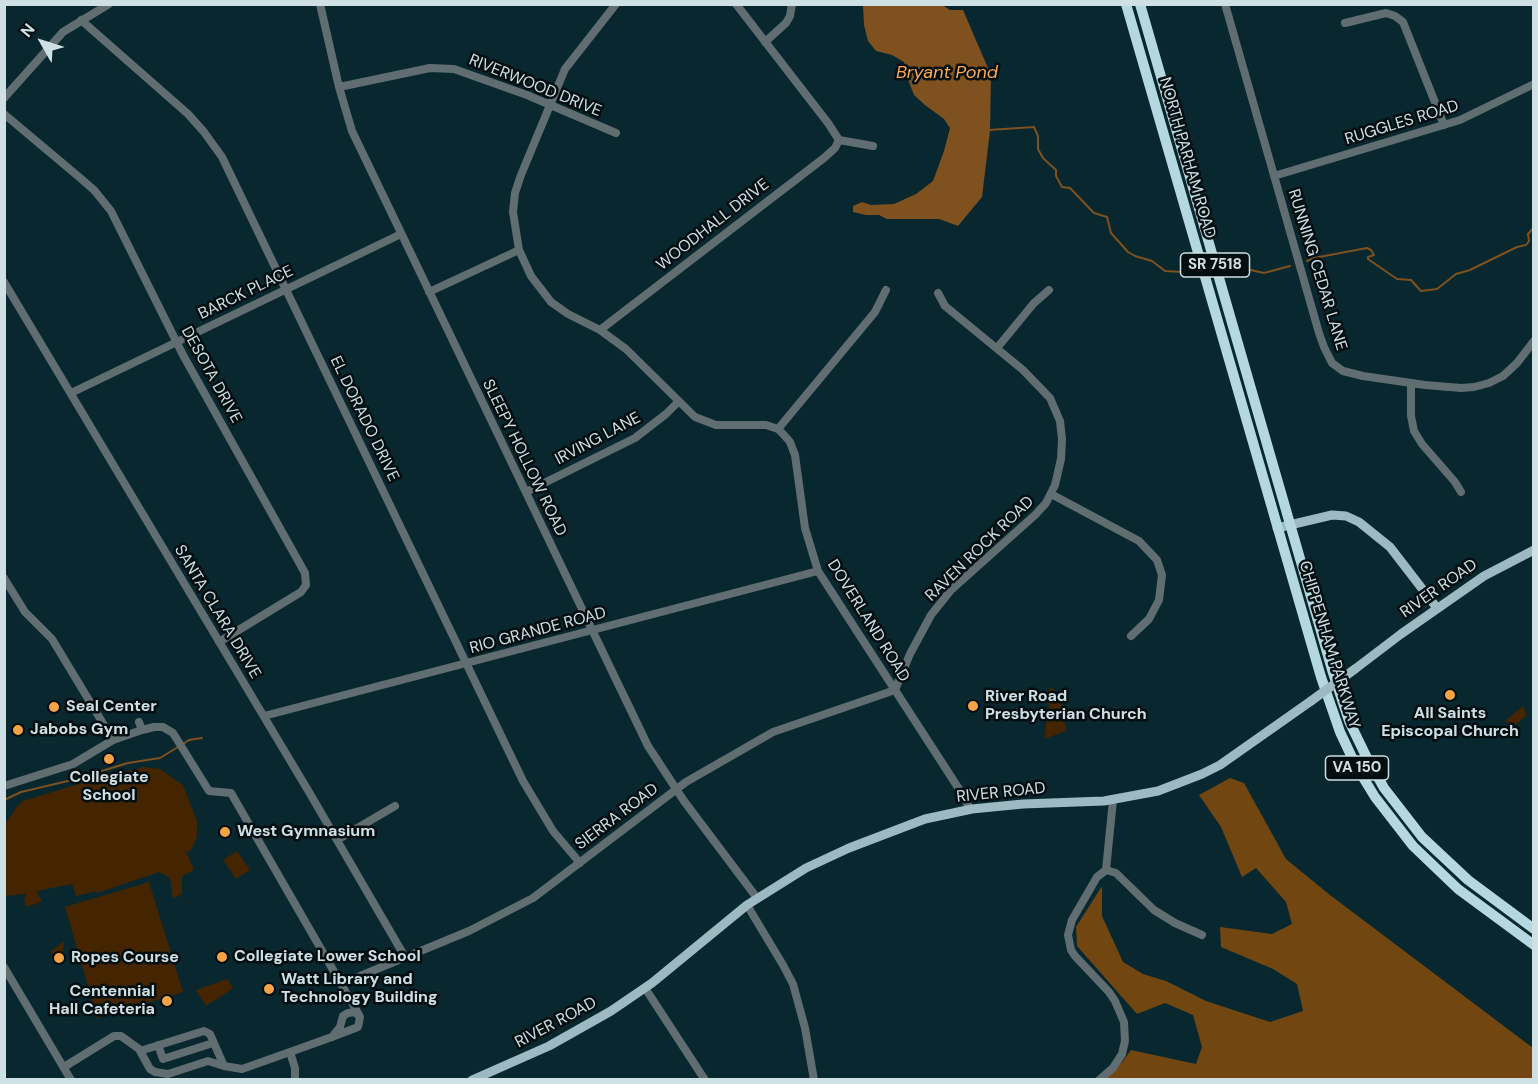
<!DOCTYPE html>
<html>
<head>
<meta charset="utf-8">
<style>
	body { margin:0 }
	#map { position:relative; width:1538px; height:1084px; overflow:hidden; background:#08272e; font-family:"DM Sans",sans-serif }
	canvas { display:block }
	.frame { position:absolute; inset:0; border:6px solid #cfe0e5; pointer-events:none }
	.north { position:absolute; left:12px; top:12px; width:60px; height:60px; -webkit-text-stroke:4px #030e11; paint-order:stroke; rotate:309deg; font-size:16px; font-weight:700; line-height:24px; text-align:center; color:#cfe0e5 }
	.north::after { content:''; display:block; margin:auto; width:21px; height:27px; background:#cfe0e5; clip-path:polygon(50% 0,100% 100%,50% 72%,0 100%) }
</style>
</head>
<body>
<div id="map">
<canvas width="1538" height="1084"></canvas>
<div class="frame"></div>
<div class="north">N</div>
</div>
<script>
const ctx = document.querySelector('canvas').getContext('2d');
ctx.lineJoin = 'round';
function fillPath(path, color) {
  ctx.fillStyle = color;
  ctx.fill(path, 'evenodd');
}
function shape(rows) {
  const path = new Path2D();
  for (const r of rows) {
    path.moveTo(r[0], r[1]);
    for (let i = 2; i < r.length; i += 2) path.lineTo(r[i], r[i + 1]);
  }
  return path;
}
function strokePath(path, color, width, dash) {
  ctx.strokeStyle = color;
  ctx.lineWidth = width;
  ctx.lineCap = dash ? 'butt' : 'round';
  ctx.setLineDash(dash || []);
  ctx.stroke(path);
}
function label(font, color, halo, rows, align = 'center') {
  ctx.font = font + ' "DM Sans",sans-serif';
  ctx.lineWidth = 5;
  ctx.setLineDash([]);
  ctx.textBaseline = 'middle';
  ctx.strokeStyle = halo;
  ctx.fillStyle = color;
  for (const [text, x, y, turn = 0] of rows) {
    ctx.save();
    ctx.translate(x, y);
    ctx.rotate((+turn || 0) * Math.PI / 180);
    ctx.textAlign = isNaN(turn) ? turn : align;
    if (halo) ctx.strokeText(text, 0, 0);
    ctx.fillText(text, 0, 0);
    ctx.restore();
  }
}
const green = shape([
	[1051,687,1061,696,1066,731,1044,739,1049,705,1042,698],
	[1523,706,1527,715,1513,727,1505,721],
	[143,767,160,769,183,785,197,821,197,837,191,850,183,854,187,853,194,870,182,876,182,894,173,899,170,878,159,872,97,893,96,891,76,896,72,884,37,891,42,902,26,907,24,898,26,897,25,894,5,896,6,853,5,825,18,805,23,801,75,785],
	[237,851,250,870,236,879,223,860],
	[149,882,183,992,97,1018,65,907],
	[64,941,62,964,50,952],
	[227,979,233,988,206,1006,196,990]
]);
const forest = shape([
	[1230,778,1244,783,1286,859,1330,895,1533,1048,1533,1079,1103,1079,1117,1069,1131,1050,1196,1064,1202,1047,1193,1015,1165,1003,1137,1014,1077,946,1076,927,1102,886,1102,916,1123,962,1143,974,1166,981,1206,1001,1270,1022,1303,1011,1297,984,1273,969,1221,947,1220,927,1272,934,1292,924,1286,902,1256,868,1242,877,1221,827,1199,795]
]);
const water = shape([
	[863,5,942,5,950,10,963,10,991,75,990,131,982,197,958,226,939,219,887,219,879,215,866,215,853,212,853,206,862,202,871,205,894,204,916,194,933,181,944,151,950,128,944,119,925,105,914,95,905,72,904,62,892,55,876,51,868,41,864,25]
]);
const stream = shape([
	[989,130,1034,127,1038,136,1038,149,1043,158,1056,170,1056,176,1062,187,1070,188,1094,213,1107,217,1111,233,1128,252,1135,256,1152,261,1165,271,1182,272],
	[1307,261,1314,258,1367,248,1371,250,1374,255,1368,257,1368,259,1397,279,1411,280,1421,291,1437,289,1456,274,1470,270,1517,247,1526,245,1529,241,1528,234,1534,227],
	[1237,267,1264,273,1290,266],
	[183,744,189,740,202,738],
	[4,800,21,792,72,780,128,763,160,758,178,747]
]);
const minor = shape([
	[320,4,339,87,352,131,648,746,684,801,757,898],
	[616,4,565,69,521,175,515,193,513,212,519,250,531,276,551,302,568,314,600,330,626,349,695,417,716,425,766,425,778,429,784,435,790,442,795,455,805,528,818,571,959,789,970,809],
	[736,4,828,123,839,140],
	[1225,4,1319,333,1324,347,1332,363,1343,371,1363,376,1425,385,1461,388,1474,387,1489,383,1503,376,1517,363,1534,341],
	[81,20,188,114,204,132,222,157,523,781,553,831,580,863],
	[1345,23,1386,13,1395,16,1403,22,1444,125],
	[765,42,786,23,790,16,792,4],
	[339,87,430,68,454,69,527,95,616,133],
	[4,98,63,32,109,4],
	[4,114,79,177,94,190,111,211,183,355,305,573,306,585,301,592,219,642],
	[839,140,873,146],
	[1274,176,1460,120,1534,84],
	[4,282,309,792,405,957],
	[429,292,519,250],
	[600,330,824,158,835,148,839,140],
	[997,348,1034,303,1049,290],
	[1411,383,1411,416,1414,431,1422,444,1455,482,1461,492],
	[71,393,401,234],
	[778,429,875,312,886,290],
	[526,492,635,438,666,414,678,402],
	[1051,494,1139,541,1157,560,1162,575,1159,600,1149,619,1131,636],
	[4,578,25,612,52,639,113,740,73,764,4,786],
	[264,716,818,571],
	[142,730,154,727,163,727,173,733,209,791,231,793,359,1015],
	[113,740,142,730,139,722],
	[337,840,395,806],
	[1106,870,1116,873,1154,910,1175,923,1202,935],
	[747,905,783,965,793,984,805,1028,814,1080],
	[4,967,71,1080],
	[360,976,469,931,533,898,686,782,773,732,895,690,910,654,931,615,951,590,1035,515,1046,503,1055,485,1061,459,1062,439,1060,421,1050,398,1023,370,945,306,938,293],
	[645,988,705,1080],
	[158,1045,163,1059,213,1043],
	[140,1051,204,1031,210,1034,224,1066],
	[290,1052,295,1068,295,1080],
	[64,1067,114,1036,121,1036,139,1049,150,1069,155,1072,168,1074,208,1061,224,1066,242,1069,290,1052,332,1037,358,1027,360,1017,355,1012,348,1013,343,1016,340,1027,332,1037],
	[1099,1080,1113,1068,1122,1054,1125,1041,1124,1022,1115,1001,1109,992,1075,956,1071,950,1068,935,1072,920,1097,877,1106,870,1113,800]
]);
const major = shape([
	[1277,528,1332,515,1346,516,1359,522,1390,547,1437,608],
	[1355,669,1401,634,1484,576,1534,550],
	[472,1080,549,1046,611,1011,652,983,747,905,806,868,849,848,925,819,972,809,1023,804,1104,801,1158,791,1202,774,1220,765,1311,701]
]);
const highway = shape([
	[1126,4,1321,677,1340,732,1356,766,1375,797,1413,846,1458,889,1534,945],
	[1140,4,1333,673,1349,721,1366,756,1384,788,1422,837,1468,880,1534,929]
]);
const majorBridge = shape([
	[1311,701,1355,669]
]);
const markers = [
	[1450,695,6,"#f6a247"],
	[973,706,6,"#f6a247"],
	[54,707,6,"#f6a247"],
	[18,730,6,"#f6a247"],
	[109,759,6,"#f6a247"],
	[225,832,6,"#f6a247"],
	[222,957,6,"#f6a247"],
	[59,958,6,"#f6a247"],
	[269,989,6,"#f6a247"],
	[167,1001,6,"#f6a247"]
];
const shields = [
	[1215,265,69],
	[1357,768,63]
];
const shieldNames = [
	["SR 7518",1215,265],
	["VA 150",1357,768]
];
const streetNames = [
	["RIVERWOOD DRIVE",535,86,22],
	["RUGGLES ROAD",1402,123,-17],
	["NORTH PARHAM ROAD",1187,158,74],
	["WOODHALL DRIVE",713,225,-38],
	["RUNNING CEDAR LANE",1317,270,73],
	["BARCK PLACE",246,293,-26],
	["DESOTA DRIVE",211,375,61],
	["EL DORADO DRIVE",364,419,64],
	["IRVING LANE",598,439,-28],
	["SLEEPY HOLLOW ROAD",524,458,64],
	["RAVEN ROCK ROAD",980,549,-44],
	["RIVER ROAD",1439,589,-35],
	["SANTA CLARA DRIVE",217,612,59],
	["DOVERLAND ROAD",868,621,58],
	["RIO GRANDE ROAD",538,631,-15],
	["CHIPPENHAM PARKWAY",1329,645,73],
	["RIVER ROAD",1001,793,-6],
	["SIERRA ROAD",617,817,-37],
	["RIVER ROAD",556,1023,-28]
];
const poiNames = [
	["River Road",985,697],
	["Presbyterian Church",985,715],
	["Seal Center",66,707],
	["All Saints",1450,714,"center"],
	["Episcopal Church",1450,732,"center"],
	["Jabobs Gym",30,730],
	["Collegiate",109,778,"center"],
	["School",109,796,"center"],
	["West Gymnasium",237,832],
	["Collegiate Lower School",234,957],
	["Ropes Course",71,958],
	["Watt Library and",281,980],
	["Technology Building",281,998],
	["Centennial",155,992,"right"],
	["Hall Cafeteria",155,1010,"right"]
];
const waterNames = [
	["Bryant Pond",947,73]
];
fillPath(green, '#452500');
fillPath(forest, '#724611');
fillPath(water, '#7e511e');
strokePath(stream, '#7e511e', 2);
strokePath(minor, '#606d71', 8);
strokePath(major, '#9db9c1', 9);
strokePath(highway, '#b5d7e0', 10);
strokePath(majorBridge, '#9db9c1', 9);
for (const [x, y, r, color] of markers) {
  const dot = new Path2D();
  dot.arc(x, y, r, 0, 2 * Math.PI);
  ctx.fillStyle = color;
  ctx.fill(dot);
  strokePath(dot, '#030e11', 2);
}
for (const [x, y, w] of shields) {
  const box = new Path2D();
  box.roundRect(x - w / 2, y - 12, w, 24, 4.5);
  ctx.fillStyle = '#030e11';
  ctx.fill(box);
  strokePath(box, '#cfe0e5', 1.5);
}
label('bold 15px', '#cfe0e5', null, shieldNames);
label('16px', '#cfe0e5', '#030e11', streetNames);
label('bold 16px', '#cfe0e5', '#030e11', poiNames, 'left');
label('italic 18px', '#fdaa52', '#030e11', waterNames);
</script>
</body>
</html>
